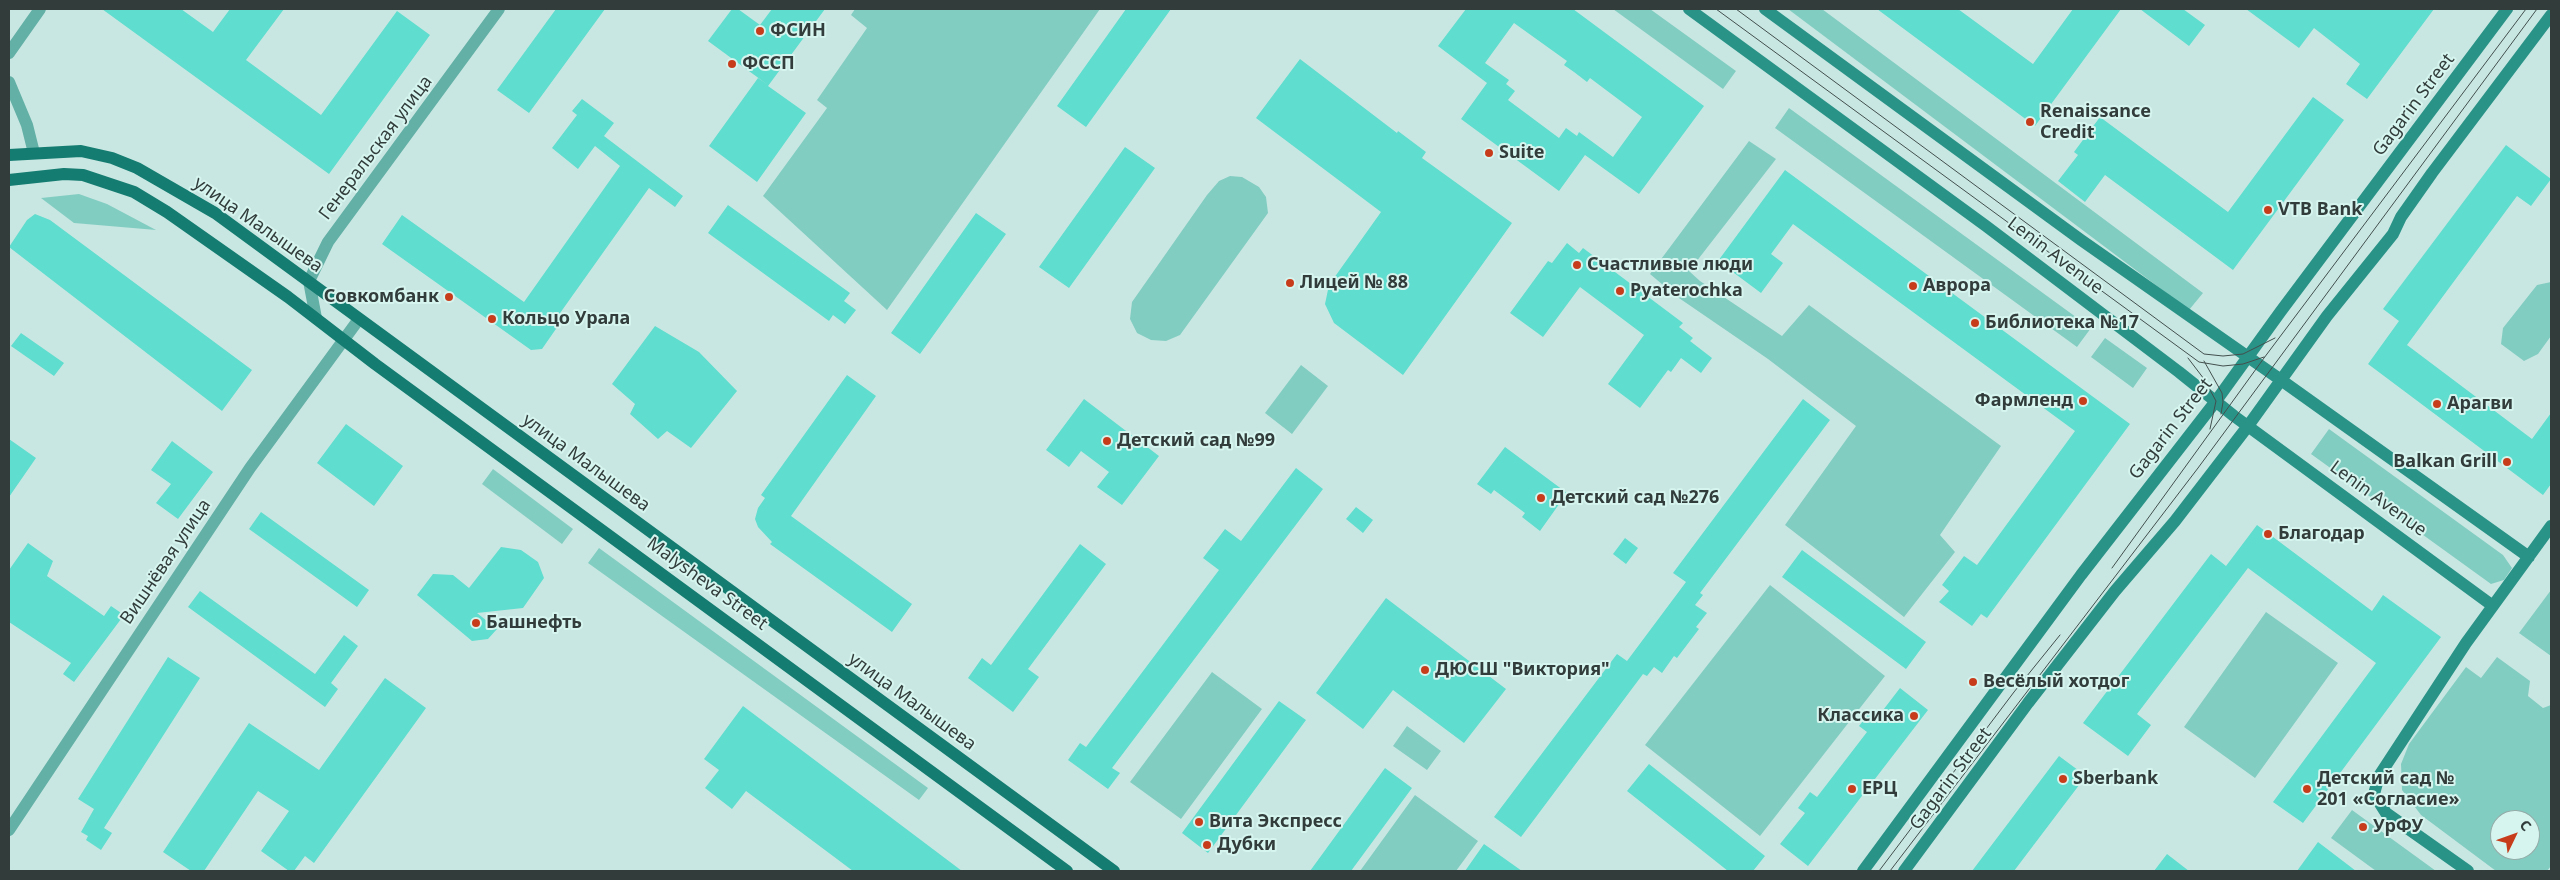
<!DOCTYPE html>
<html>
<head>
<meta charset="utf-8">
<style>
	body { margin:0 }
	#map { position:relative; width:2560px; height:880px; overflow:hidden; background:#c9e7e2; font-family:"Noto Sans",sans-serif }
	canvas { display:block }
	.frame { position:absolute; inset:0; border:10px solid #323d3b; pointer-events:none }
	.north { position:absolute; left:2490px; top:810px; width:50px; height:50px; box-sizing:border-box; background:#d6f5ef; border:1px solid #94aba7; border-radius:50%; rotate:48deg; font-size:14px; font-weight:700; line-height:20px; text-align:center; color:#323d3b }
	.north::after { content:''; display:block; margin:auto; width:18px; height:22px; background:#c73d1c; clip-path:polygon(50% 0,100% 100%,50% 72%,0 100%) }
</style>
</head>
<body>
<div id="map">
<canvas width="2560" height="880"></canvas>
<div class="frame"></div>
<div class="north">С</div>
</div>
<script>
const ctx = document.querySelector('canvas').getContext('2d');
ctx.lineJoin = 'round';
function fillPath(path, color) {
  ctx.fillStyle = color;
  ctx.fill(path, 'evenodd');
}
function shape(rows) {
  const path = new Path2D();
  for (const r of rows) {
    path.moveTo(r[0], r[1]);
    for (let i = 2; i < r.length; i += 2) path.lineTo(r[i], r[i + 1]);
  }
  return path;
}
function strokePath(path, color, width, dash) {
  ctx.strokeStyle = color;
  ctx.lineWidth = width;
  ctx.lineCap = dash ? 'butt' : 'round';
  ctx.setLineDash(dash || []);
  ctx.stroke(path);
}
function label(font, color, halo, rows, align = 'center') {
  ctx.font = font + ' "Noto Sans",sans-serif';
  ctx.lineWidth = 4;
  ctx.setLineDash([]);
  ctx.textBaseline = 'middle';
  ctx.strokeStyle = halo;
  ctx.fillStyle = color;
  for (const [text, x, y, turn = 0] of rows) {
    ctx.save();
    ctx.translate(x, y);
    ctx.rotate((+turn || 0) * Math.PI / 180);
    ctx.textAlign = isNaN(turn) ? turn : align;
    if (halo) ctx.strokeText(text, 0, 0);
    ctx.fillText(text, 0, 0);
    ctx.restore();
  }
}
const green = shape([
	[855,9,1100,9,887,310,763,196,827,108,817,100,867,28,851,15],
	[1613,9,1650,9,1736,71,1723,89],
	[1788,9,1822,9,2203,293,2189,310],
	[1789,108,2091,328,2077,347,1775,128],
	[1749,141,1776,159,1689,271,1700,281,1782,336,1809,305,2001,446,1940,535,1955,552,1904,617,1785,525,1856,426,1768,359,1676,296,1650,274],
	[1230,176,1242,177,1259,187,1266,197,1268,213,1180,335,1166,341,1151,340,1137,333,1130,319,1132,302,1207,195,1219,181],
	[79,194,107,204,156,230,74,223,41,198],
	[2551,282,2551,336,2538,354,2524,361,2501,344,2503,328,2537,285],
	[2105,338,2147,368,2133,388,2091,357],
	[1301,365,1328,386,1292,434,1265,413],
	[2329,429,2503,555,2512,568,2504,580,2491,584,2311,454],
	[493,469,573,529,562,544,482,484],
	[599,548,928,788,919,800,588,563],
	[1770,585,1885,676,1760,836,1645,745],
	[2551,590,2551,656,2519,633],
	[2266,612,2338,663,2255,778,2184,727],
	[2497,657,2530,681,2528,696,2543,708,2551,705,2551,866,2547,871,2496,871,2421,815,2402,790,2401,764,2409,744,2466,667,2481,678],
	[2500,820,2530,820,2530,850,2500,850],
	[1212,672,1262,709,1181,819,1130,782],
	[1407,726,1441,751,1427,770,1393,746],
	[1415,795,1478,841,1456,871,1360,871],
	[2352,810,2436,871,2376,871,2331,838]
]);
const building = shape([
	[102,9,181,9,213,32,230,9,284,9,246,60,321,115,397,11,430,35,329,174],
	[556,9,605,9,529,113,497,90],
	[732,9,738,9,760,25,772,9,825,9,768,86,806,113,757,182,709,146,758,78,768,85,708,41],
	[1126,9,1171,9,1086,127,1057,106],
	[1466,9,1573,9,1704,106,1639,194,1585,155,1559,191,1461,119,1487,83,1438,46],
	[1514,23,1567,61,1564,65,1574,72,1587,82,1590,78,1642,117,1613,157,1579,132,1577,136,1566,128,1559,138,1508,100,1515,91,1506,84,1509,80,1485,63],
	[1877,9,1958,9,2033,64,2073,9,2121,9,2035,126],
	[2140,9,2183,9,2205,25,2189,46],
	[2246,9,2434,9,2367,99,2346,84,2360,64,2314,28,2299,48],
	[1300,59,1397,133,1398,131,1426,152,1422,158,1512,223,1403,375,1334,323,1325,304,1329,285,1381,212,1256,118],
	[2313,97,2344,120,2233,270,2105,175,2085,202,2058,181,2078,155,2074,152,2100,117,2228,212],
	[582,99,614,123,604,136,683,196,675,207,649,188,553,323,558,326,542,349,531,350,382,244,402,215,524,302,620,166,595,146,578,169,552,148,577,115,572,111],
	[2506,145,2551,179,2531,206,2517,196,2407,345,2532,439,2551,413,2551,484,2543,495,2368,364,2399,321,2383,309],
	[1125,147,1155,168,1069,288,1039,267],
	[1785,170,2130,424,1987,618,1981,614,1972,626,1939,602,1949,591,1942,585,1964,556,1977,565,2075,431,1793,224,1771,254,1783,263,1761,293,1718,261],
	[728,205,850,293,844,301,856,310,845,324,833,315,829,321,708,233],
	[976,213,1006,234,920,354,891,333],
	[35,214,50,220,252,370,222,411,9,247,27,220],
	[1567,243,1579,253,1583,248,1683,323,1679,327,1693,338,1690,341,1712,358,1701,373,1681,358,1671,372,1668,370,1640,408,1608,384,1644,335,1580,287,1543,337,1510,313,1548,261,1552,263],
	[655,326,699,352,737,391,691,448,667,431,658,439,630,414,635,404,612,384],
	[21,333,64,363,54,376,11,346],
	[847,375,876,396,791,516,912,604,892,632,770,544,772,542,758,527,755,519,758,508,765,498,761,495],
	[1084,399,1159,456,1122,505,1097,487,1109,472,1081,451,1069,467,1046,450],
	[1803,399,1830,420,1700,593,1703,595,1695,605,1707,613,1696,627,1699,629,1677,658,1674,656,1662,673,1654,667,1647,676,1643,674,1521,837,1494,817,1617,654,1627,661,1686,582,1673,573],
	[346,424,403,466,374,506,317,463],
	[9,439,36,458,9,497],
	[172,441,213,472,178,519,156,503,171,484,151,470],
	[1505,447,1567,493,1540,531,1522,517,1525,513,1494,490,1491,494,1477,484],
	[1296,468,1323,489,1112,768,1120,773,1108,789,1068,760,1080,743,1086,747,1219,570,1203,558,1225,529,1241,541],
	[1356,507,1373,520,1363,533,1346,519],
	[261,512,369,590,357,607,249,529],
	[2257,525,2372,611,2383,595,2441,637,2303,823,2273,802,2376,663,2248,568,2137,714,2151,725,2128,756,2083,723,2211,554,2226,566],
	[1625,538,1638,548,1626,564,1613,554],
	[28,543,53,561,47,576,104,616,111,606,124,615,74,682,63,674,71,663,9,622,9,570],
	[1080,544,1106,564,1028,669,1039,677,1013,712,968,678,982,658,991,665],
	[501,547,521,550,538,562,544,578,523,608,477,613,497,629,488,639,472,641,417,595,433,574,453,575,469,588],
	[1802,550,1926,642,1906,669,1782,577],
	[200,591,315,674,344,635,358,646,331,683,338,689,325,707,188,607],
	[1386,598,1506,689,1464,743,1393,690,1363,729,1316,693],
	[168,657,200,678,104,828,112,833,101,850,86,840,88,836,81,832,94,809,78,799],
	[385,678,426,708,314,863,305,856,294,871,289,871,261,851,289,811,258,791,204,871,191,871,163,852,249,723,319,770],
	[1900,688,1928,710,1808,866,1780,844,1805,813,1798,808,1810,792,1817,797,1867,732,1859,726,1870,712,1877,718],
	[1279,701,1306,720,1208,853,1182,833],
	[743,706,962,871,853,871,746,791,732,809,705,788,719,770,704,759],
	[2059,756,2086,776,2067,801,2014,871,1972,871],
	[1649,764,1765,856,1753,871,1728,871,1627,791],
	[1385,768,1412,788,1351,871,1310,871],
	[2318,842,2356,871,2297,871],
	[1484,844,1522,871,1465,871],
	[2167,854,2189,871,2154,871]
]);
const street = shape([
	[9,53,40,9],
	[9,82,27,125,34,153],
	[316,318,309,281,328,242,499,9],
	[9,830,250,468,359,319]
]);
const secondary = shape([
	[1689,9,1986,226,2179,372,2234,416,2493,606],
	[1765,9,2081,240,2281,380,2529,557],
	[1863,871,2081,575,2216,401,2281,311,2507,9],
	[1904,871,2028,703,2115,591,2175,521,2248,426,2327,316,2393,234,2401,217,2432,173,2551,15],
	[2468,871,2386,813,2374,794,2379,776,2466,643,2551,526]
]);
const primary = shape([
	[9,155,81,151,112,158,137,168,215,213,1114,871],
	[9,180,64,174,83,175,134,192,167,212,288,297,375,364,1067,871]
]);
const tram = shape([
	[1716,9,2199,362,2223,366,2243,364,2264,357],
	[1736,9,2204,354,2223,356,2243,354,2275,338],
	[2188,358,2204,379,2216,401,2210,429],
	[2204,361,2222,393,2223,402,2221,414],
	[2112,568,2264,358,2526,9],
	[1879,871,2014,692,2060,635],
	[1890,871,2198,468,2537,9]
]);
const markers = [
	[760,31,5,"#c73d1c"],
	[732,64,5,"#c73d1c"],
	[2030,122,5,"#c73d1c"],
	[1489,153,5,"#c73d1c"],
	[2268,210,5,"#c73d1c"],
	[1577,265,5,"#c73d1c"],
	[1290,283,5,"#c73d1c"],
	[1913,286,5,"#c73d1c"],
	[1620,291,5,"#c73d1c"],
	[449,297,5,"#c73d1c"],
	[492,319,5,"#c73d1c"],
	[1975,323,5,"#c73d1c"],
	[2083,401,5,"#c73d1c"],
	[2437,404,5,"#c73d1c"],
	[1107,441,5,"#c73d1c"],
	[2507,462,5,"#c73d1c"],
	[1541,498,5,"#c73d1c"],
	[2268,534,5,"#c73d1c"],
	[476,623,5,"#c73d1c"],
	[1425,670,5,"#c73d1c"],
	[1973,682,5,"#c73d1c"],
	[1914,716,5,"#c73d1c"],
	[2063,779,5,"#c73d1c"],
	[1852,789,5,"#c73d1c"],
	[2307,789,5,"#c73d1c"],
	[1199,822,5,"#c73d1c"],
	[2363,827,5,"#c73d1c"],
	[1207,845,5,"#c73d1c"]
];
const poiNames = [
	["ФСИН",770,31],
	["ФССП",742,64],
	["Renaissance",2040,112],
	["Credit",2040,133],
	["Suite",1499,153],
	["VTB Bank",2278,210],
	["Счастливые люди",1587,265],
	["Лицей № 88",1300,283],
	["Аврора",1923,286],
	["Pyaterochka",1630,291],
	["Совкомбанк",439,297,"right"],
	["Кольцо Урала",502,319],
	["Библиотека №17",1985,323],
	["Фармленд",2073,401,"right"],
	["Арагви",2447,404],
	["Детский сад №99",1117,441],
	["Balkan Grill",2497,462,"right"],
	["Детский сад №276",1551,498],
	["Благодар",2278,534],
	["Башнефть",486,623],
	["ДЮСШ \"Виктория\"",1435,670],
	["Весёлый хотдог",1983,682],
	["Классика",1904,716,"right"],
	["Sberbank",2073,779],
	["Детский сад №",2317,779],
	["201 «Согласие»",2317,800],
	["ЕРЦ",1862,789],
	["Вита Экспресс",1209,822],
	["УрФУ",2373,827],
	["Дубки",1217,845]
];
const streetNames = [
	["Gagarin Street",2414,105,-53],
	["Генеральская улица",376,148,-53],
	["улица Малышева",258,225,35],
	["Lenin Avenue",2055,256,37],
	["Gagarin Street",2171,429,-52],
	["улица Малышева",586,463,36],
	["Lenin Avenue",2378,499,36],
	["Вишнёвая улица",166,562,-56],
	["Malysheva Street",707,584,36],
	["улица Малышева",912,702,36],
	["Gagarin Street",1951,779,-53]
];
fillPath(green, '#82cdc2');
fillPath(building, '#5fddce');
strokePath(street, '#63b0a6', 12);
strokePath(secondary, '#2a9388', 12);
strokePath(primary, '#147c71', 12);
strokePath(tram, '#424f4d', 1);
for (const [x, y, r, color] of markers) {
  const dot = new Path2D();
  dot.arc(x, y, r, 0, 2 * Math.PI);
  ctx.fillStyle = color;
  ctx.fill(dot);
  strokePath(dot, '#d6f5ef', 2);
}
label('bold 18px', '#323d3b', '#d6f5ef', poiNames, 'left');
label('18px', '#323d3b', '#d6f5ef', streetNames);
</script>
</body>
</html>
